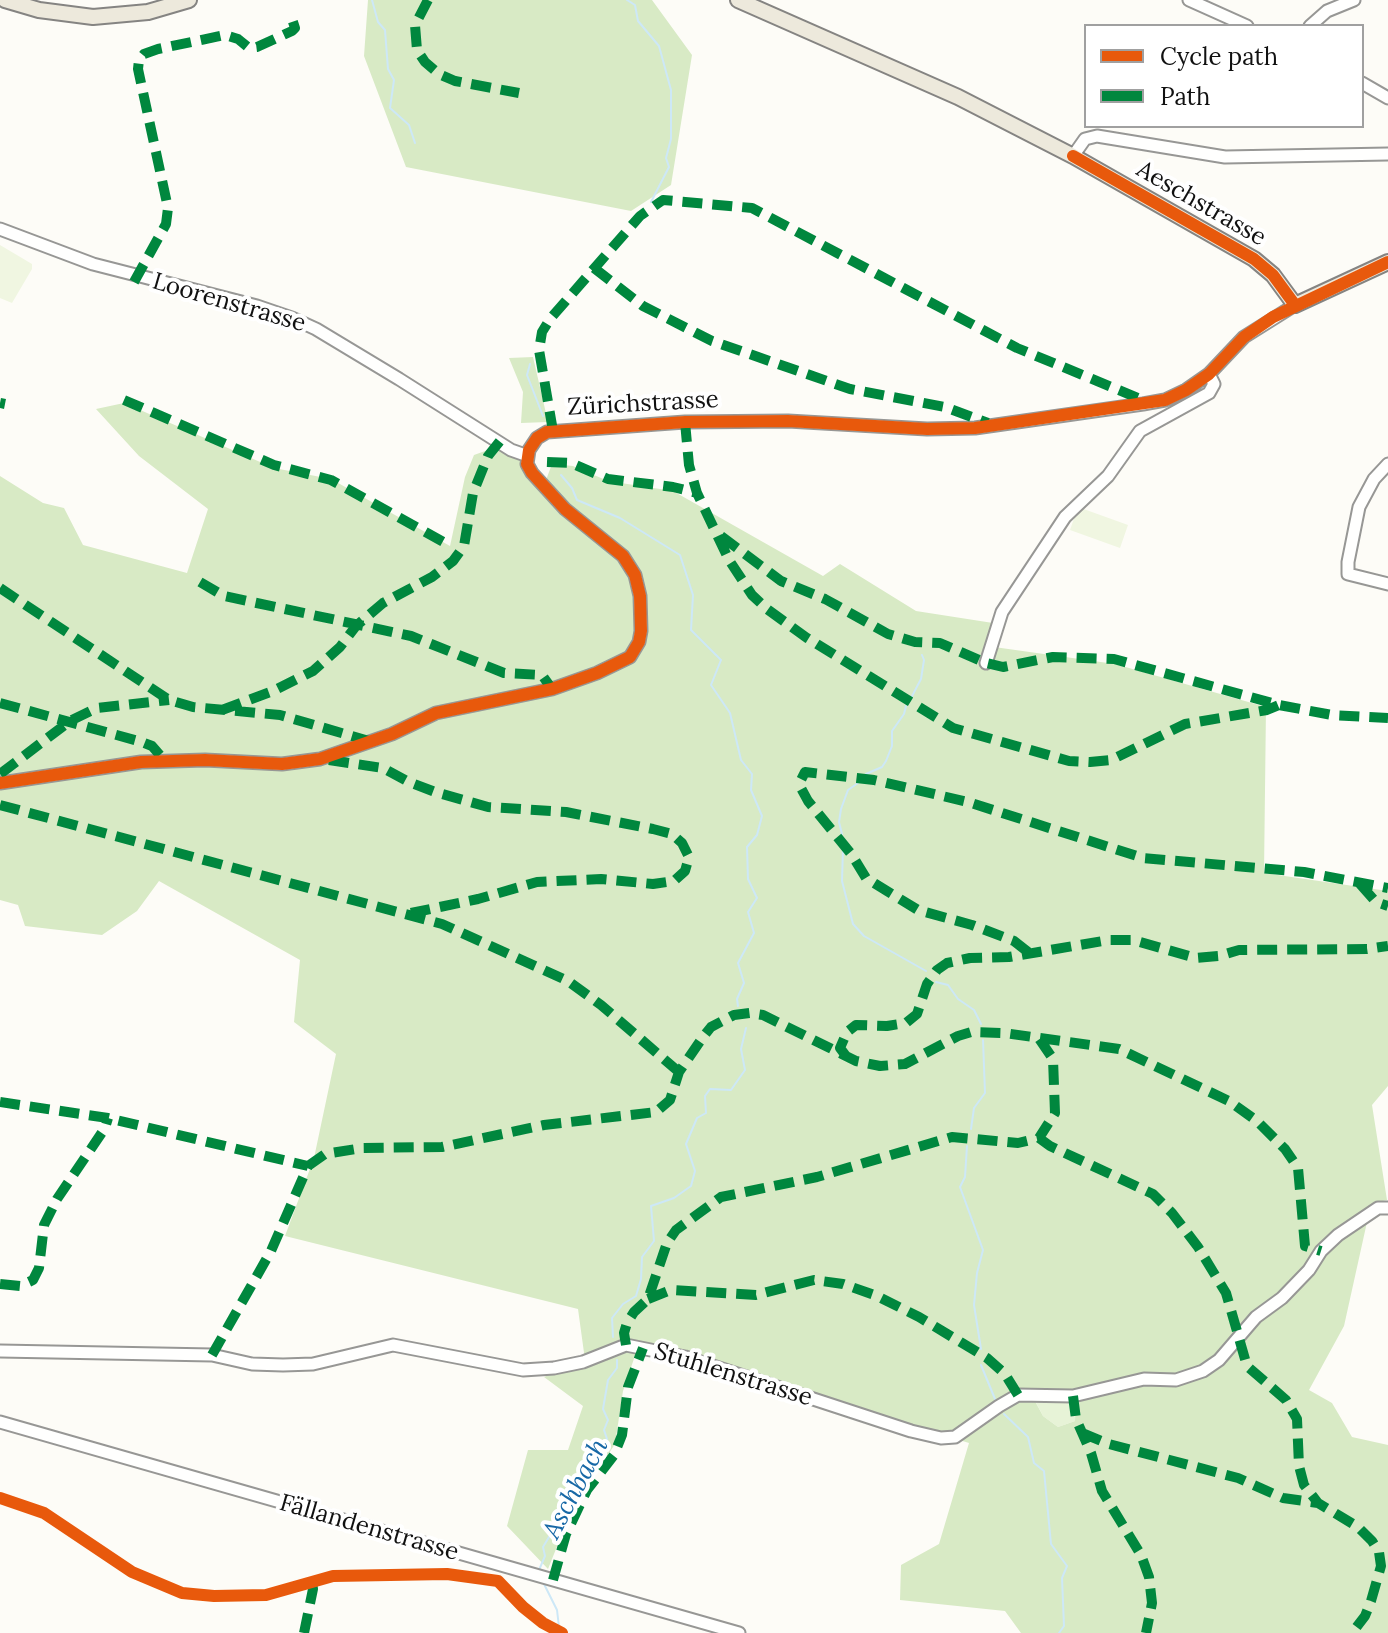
<!DOCTYPE html>
<html>
<head>
<meta charset="utf-8">
<style>
	body { margin:0 }
	#map { position:relative; width:1388px; height:1633px; overflow:hidden; background:#fdfcf7; font-family:Lora,serif }
	canvas { display:block }
	.legend { position:absolute; left:1084px; top:24px; width:280px; height:104px; box-sizing:border-box; background:#fff; border:2px solid #a0a0a0; margin:0; padding:10px 14px; list-style:none; font-size:24px; color:#111 }
	.legend li { display:flex; align-items:center; gap:16px; height:40px }
	.legend b { width:40px; border:2px solid #a0a0a0 }
</style>
</head>
<body>
<div id="map">
<canvas width="1388" height="1633"></canvas>
<ul class="legend">
<li><b style="height:10px;background:#e8590c"></b>Cycle path</li>
<li><b style="height:10px;background:#00873e"></b>Path</li>
</ul>
</div>
<script>
const ctx = document.querySelector('canvas').getContext('2d');
ctx.lineJoin = 'round';
function fillPath(path, color) {
  ctx.fillStyle = color;
  ctx.fill(path, 'evenodd');
}
function shape(rows) {
  const path = new Path2D();
  for (const r of rows) {
    path.moveTo(r[0], r[1]);
    for (let i = 2; i < r.length; i += 2) path.lineTo(r[i], r[i + 1]);
  }
  return path;
}
function strokePath(path, color, width, dash) {
  ctx.strokeStyle = color;
  ctx.lineWidth = width;
  ctx.lineCap = dash ? 'butt' : 'round';
  ctx.setLineDash(dash || []);
  ctx.stroke(path);
}
function label(font, color, halo, rows, align = 'center') {
  ctx.font = font + ' Lora,serif';
  ctx.lineWidth = 8;
  ctx.setLineDash([]);
  ctx.textBaseline = 'middle';
  ctx.strokeStyle = halo;
  ctx.fillStyle = color;
  for (const [text, x, y, turn = 0] of rows) {
    ctx.save();
    ctx.translate(x, y);
    ctx.rotate((+turn || 0) * Math.PI / 180);
    ctx.textAlign = isNaN(turn) ? turn : align;
    if (halo) ctx.strokeText(text, 0, 0);
    ctx.fillText(text, 0, 0);
    ctx.restore();
  }
}
const green = shape([
	[1029,1389,1057,1394,1076,1390,1075,1421,1058,1427,1043,1416]
]);
const forest = shape([
	[368,0,652,0,692,55,671,185,631,211,406,167,364,56],
	[533,357,548,422,521,423,523,392,509,358],
	[124,403,274,468,331,479,450,546,465,477,474,455,499,446,516,455,543,488,552,464,573,466,608,481,673,491,823,576,840,564,916,611,993,623,987,646,1115,664,1266,707,1264,873,1388,891,1388,1086,1372,1105,1387,1200,1371,1204,1344,1326,1309,1390,1332,1403,1352,1437,1388,1445,1388,1633,1021,1633,1005,1611,900,1600,901,1565,939,1544,969,1443,640,1341,623,1391,615,1444,572,1509,548,1569,507,1526,528,1450,568,1450,583,1406,544,1377,585,1360,578,1309,285,1236,314,1158,336,1054,294,1022,300,960,159,881,137,911,102,935,25,926,18,905,0,900,0,476,43,503,64,508,83,545,187,573,208,509,139,456,96,409],
	[1029,1390,1057,1394,1076,1391,1075,1421,1058,1427,1043,1416]
]);
const pitch = shape([
	[0,245,32,264,32,269,12,303,0,298],
	[1078,507,1128,525,1120,548,1070,530]
]);
const stream = shape([
	[372,0,378,22,385,30,388,69,394,80,390,108,409,125,415,143],
	[627,0,635,5,638,21,659,46,671,90,671,139,666,158,669,167,651,202],
	[530,364,527,375,543,416],
	[561,475,572,488,577,500,620,518,680,555,693,595,691,630,721,660,711,685,730,713,741,760,752,774,751,790,762,816,757,835,747,847,748,879,757,898,748,912,754,933,738,963,744,983,737,999,738,1006],
	[911,698,921,679,924,660,922,655],
	[866,774,882,767,886,761,892,746,892,731,904,714,906,706],
	[842,834,839,822,841,809,848,790,858,783],
	[843,848,842,881,853,924,864,936,926,971],
	[936,982,948,985,958,999,974,1010,981,1024],
	[971,1129,974,1108,985,1093,983,1040],
	[967,1146,965,1177,960,1187,983,1250,977,1273,974,1305,981,1349],
	[613,1337,612,1318,623,1304,636,1296,641,1279,642,1257,654,1241,651,1206,674,1198,691,1186,695,1171,686,1144,697,1118,706,1113,705,1096,710,1089,731,1090,745,1070,741,1049,746,1028],
	[981,1365,995,1399],
	[1004,1414,1028,1437,1034,1463,1044,1471,1051,1544,1067,1566,1062,1578,1064,1626,1059,1633],
	[539,1570,545,1556,543,1547,549,1537,561,1526,570,1497,585,1482,587,1463,600,1451,601,1444,607,1439,604,1430,608,1420,603,1409,608,1380,617,1368,617,1360],
	[544,1584,557,1610,559,1627]
]);
const minor = shape([
	[1189,0,1247,26],
	[1310,26,1327,11,1354,0],
	[1362,83,1388,98],
	[1073,156,1085,139,1097,136,1225,157,1388,154],
	[0,229,93,264,257,306,292,318,316,329,399,379,511,450,528,456],
	[1388,464,1374,479,1359,507,1348,562,1348,574,1388,584],
	[986,663,1002,612,1065,517,1108,476,1140,431,1209,393,1214,384,1209,374],
	[0,783,141,762,205,760,282,764,320,759,392,734,436,713,552,689,597,673,630,657,639,642,641,631,640,596,635,575,623,556,565,509,532,473,527,464,529,450,537,438,547,432,685,422,788,421,927,429,975,428,1143,404,1165,400,1186,390,1209,374,1244,337,1295,305],
	[0,1351,212,1355,252,1364,283,1365,313,1364,393,1345,523,1370,554,1368,583,1362,626,1345,685,1357,911,1431,941,1438,955,1437,999,1406,1018,1395,1073,1396,1144,1379,1176,1380,1203,1371,1219,1360,1256,1317,1282,1298,1309,1270,1321,1251,1338,1235,1378,1208,1388,1208],
	[0,1422,739,1633]
]);
const major = shape([
	[5,0,39,10,93,17,148,12,189,0],
	[738,0,958,97,1073,156,1254,259,1273,275,1295,305,1388,262]
]);
const quiet = shape([
	[428,0,415,25,417,50,425,62,439,74,455,81,519,93],
	[594,268,643,306,712,341,850,389,945,407,988,423],
	[134,282,166,224,168,208,138,69,139,60,144,54,158,49,225,35,238,39,249,48,257,47,292,31,295,28,291,16],
	[124,400,274,465,331,480,449,545],
	[0,403,5,404],
	[685,422,689,465,697,493,729,560,752,595,767,609,807,638,953,728,1069,761,1090,762,1111,760,1185,724,1267,710,1279,705],
	[553,431,539,350,542,332,550,319,640,216,663,200,752,208,1017,348,1143,400,1143,402],
	[547,462,571,463,608,479,673,487,697,493],
	[721,536,781,581,825,599,888,634,915,642,940,643,986,663,1003,667,1053,657,1114,659,1279,705,1332,715,1388,718],
	[200,582,224,596,411,636,504,673,542,675,552,689],
	[0,588,169,700,193,707,280,715,369,741],
	[0,703,142,742,152,746,165,761],
	[222,710,273,691,313,671,340,647,356,626,383,603,432,577,453,561,464,546,473,493,488,456,500,441],
	[329,760,383,768,409,782,435,792,488,807,566,812,653,829,672,834,682,843,689,857,685,871,674,881,653,884,601,879,537,882,478,899,411,913],
	[0,774,70,721,97,708,169,700],
	[0,805,442,924,568,981,601,1005,679,1072],
	[1360,884,1376,902,1388,906],
	[1028,952,1014,941,972,925,918,910,866,878,852,855,808,801,801,788,801,780,805,772,874,780,968,802,1143,858,1304,872,1388,888],
	[846,1056,840,1048,847,1032,856,1025,887,1026,906,1023,917,1014,927,984,937,970,947,963,970,958,1009,957,1109,940,1133,940,1196,958,1219,956,1239,950,1367,949,1388,946],
	[0,1102,108,1118,308,1166],
	[1039,1138,1050,1146,1153,1194,1172,1213,1198,1247,1226,1293,1247,1366,1286,1400,1297,1419,1299,1466,1304,1485,1318,1503,1358,1527,1372,1541,1379,1552,1381,1566,1371,1601,1365,1616,1352,1633],
	[308,1166,325,1154,362,1148,442,1147,544,1125,656,1112,670,1100,679,1072,703,1037,711,1027,734,1015,750,1013,763,1015,856,1061,880,1066,905,1064,958,1036,971,1032,1004,1033,1119,1049,1229,1101,1257,1121,1285,1149,1298,1168,1305,1246,1321,1251],
	[0,1284,20,1286,33,1280,39,1268,44,1225,57,1199,105,1128,108,1118],
	[648,1299,671,1290,756,1295,814,1280,843,1284,877,1296,919,1317,987,1358,1005,1374,1018,1395],
	[626,1345,624,1333,627,1323,634,1312,648,1299,667,1243,676,1230,721,1197,817,1177,952,1137,1018,1143,1039,1138,1055,1113,1053,1059,1038,1037],
	[212,1355,271,1251,308,1166],
	[1073,1396,1076,1419,1091,1453,1102,1491,1141,1555,1149,1577,1152,1603,1146,1633],
	[1082,1433,1109,1444,1238,1478,1283,1498,1318,1503],
	[553,1580,566,1534,587,1490,614,1455,622,1435,628,1387,643,1348],
	[304,1633,313,1589,312,1582]
]);
const cycleway = shape([
	[1073,156,1254,259,1273,275,1295,305],
	[0,783,141,762,205,760,282,764,320,759,392,734,436,713,552,689,597,673,630,657,639,642,641,631,640,596,635,575,623,556,565,509,532,473,527,464,529,450,537,438,547,432,685,422,788,421,927,429,975,428,1165,400,1186,390,1209,374,1244,337,1273,317,1388,262],
	[0,1498,44,1513,132,1572,182,1593,214,1596,266,1595,333,1576,447,1574,498,1581,523,1607,543,1623,562,1633]
]);
const streetNames = [
	["Aeschstrasse",1201,204,30],
	["Loorenstrasse",229,303,16],
	["Zürichstrasse",643,404,-3],
	["Stuhlenstrasse",733,1375,17],
	["Fällandenstrasse",369,1528,16]
];
const waterNames = [
	["Aschbach",576,1489,-62]
];
fillPath(green, '#e7f3d7');
fillPath(forest, '#d8eac5');
fillPath(pitch, '#f0f6e1');
strokePath(stream, '#cde8f7', 2);
strokePath(minor, '#979795', 15);
strokePath(major, '#858482', 18);
strokePath(minor, '#fffffe', 11);
strokePath(major, '#ede9dc', 14);
strokePath(quiet, '#00873e', 10, [20, 10]);
strokePath(cycleway, '#e8590c', 12);
label('24px', '#111', '#fff', streetNames);
label('italic 26px', '#1768a6', '#fff', waterNames);
</script>
</body>
</html>
